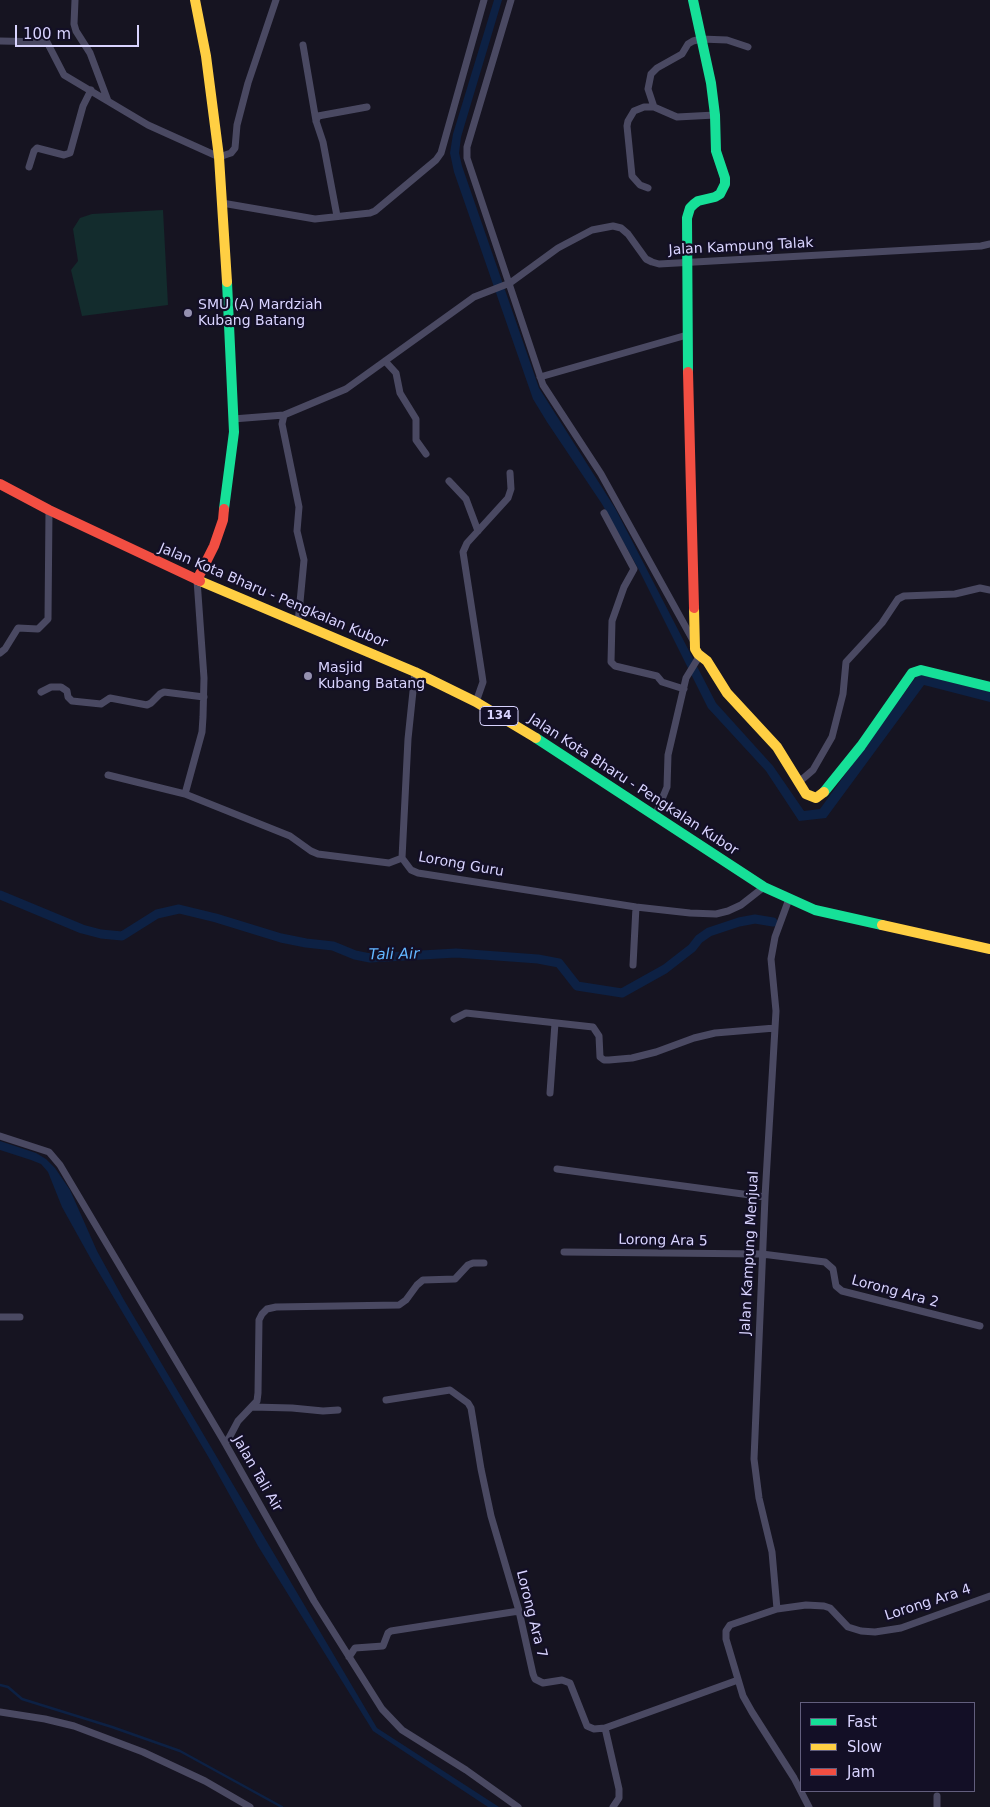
<!DOCTYPE html>
<html>
<head>
<meta charset="utf-8">
<style>
	body { margin:0 }
	#map { position:relative; width:990px; height:1807px; overflow:hidden; background:#161421; font-family:"DejaVu Sans",sans-serif }
	canvas { display:block }
	.legend { position:absolute; left:800px; top:1702px; width:175px; height:90px; box-sizing:border-box; background:#130f26; border:1px solid #625e7d; margin:0; padding:6px 9px; list-style:none; font-size:15px; color:#d9d4ff }
	.legend li { display:flex; align-items:center; gap:10px; height:25px }
	.legend b { width:25px; border:1px solid #625e7d }
	.scale { position:absolute; left:15px; top:25px; width:124px; height:22px; box-sizing:border-box; border:2px solid #d9d4ff; border-top:0; padding-left:6px; font-size:15px; line-height:18px; white-space:nowrap; color:#d9d4ff; -webkit-text-stroke:4px #130f26; paint-order:stroke }
</style>
</head>
<body>
<div id="map">
<canvas width="990" height="1807"></canvas>
<ul class="legend">
<li><b style="height:6px;background:#16e098"></b>Fast</li>
<li><b style="height:6px;background:#ffcf43"></b>Slow</li>
<li><b style="height:6px;background:#f24e42"></b>Jam</li>
</ul>
<div class="scale">100 m</div>
</div>
<script>
const ctx = document.querySelector('canvas').getContext('2d');
ctx.lineJoin = 'round';
function fillPath(path, color) {
  ctx.fillStyle = color;
  ctx.fill(path, 'evenodd');
}
function shape(rows) {
  const path = new Path2D();
  for (const r of rows) {
    path.moveTo(r[0], r[1]);
    for (let i = 2; i < r.length; i += 2) path.lineTo(r[i], r[i + 1]);
  }
  return path;
}
function strokePath(path, color, width, dash) {
  ctx.strokeStyle = color;
  ctx.lineWidth = width;
  ctx.lineCap = dash ? 'butt' : 'round';
  ctx.setLineDash(dash || []);
  ctx.stroke(path);
}
function label(font, color, halo, rows, align = 'center') {
  ctx.font = font + ' "DejaVu Sans",sans-serif';
  ctx.lineWidth = 4.5;
  ctx.setLineDash([]);
  ctx.textBaseline = 'middle';
  ctx.strokeStyle = halo;
  ctx.fillStyle = color;
  for (const [text, x, y, turn = 0] of rows) {
    ctx.save();
    ctx.translate(x, y);
    ctx.rotate((+turn || 0) * Math.PI / 180);
    ctx.textAlign = isNaN(turn) ? turn : align;
    if (halo) ctx.strokeText(text, 0, 0);
    ctx.fillText(text, 0, 0);
    ctx.restore();
  }
}
const green = shape([
	[163,210,168,305,82,316,71,270,78,261,73,229,80,218,92,214]
]);
const water = shape([
	[494,0,502,0,461,137,459,153,462,166,539,388,615,508,716,703,773,766,804,811,820,809,918,674,990,692,990,702,924,685,826,818,799,821,766,771,708,708,639,570,602,504,547,422,533,399,454,172,450,153,453,134],
	[0,1141,36,1153,46,1159,55,1168,70,1190,97,1251,124,1300,377,1728,499,1807,488,1807,373,1731,258,1546,209,1458,92,1261,62,1207,48,1172,41,1164,31,1160,0,1150]
]);
const stream = shape([
	[0,1685,8,1687,22,1699,112,1727,180,1751,282,1807]
]);
const canal = shape([
	[0,895,82,929,101,934,122,936,157,914,179,909,216,918,281,938,306,943,333,946,355,955,370,958,456,953,538,959,559,963,577,986,622,993,665,969,692,948,699,939,709,932,739,922,755,919,773,922]
]);
const street = shape([
	[75,0,74,24,76,31,90,53,108,101],
	[511,0,467,147,467,158,543,385,601,474,694,642],
	[0,41,47,42,64,75,148,125,219,157,231,153,235,148,237,125,248,83,276,0],
	[303,45,316,121,323,142,337,216],
	[715,115,677,117,654,107,648,89,651,74,657,68,682,54,688,44,693,41,701,39,727,40,748,47],
	[316,121,318,116,367,107],
	[29,167,34,151,37,148,64,155,70,153,83,106,91,90],
	[648,188,640,185,632,176,627,126,628,121,634,111,644,107,654,107],
	[222,203,315,219,370,213,375,211,436,160,441,153,484,0],
	[385,361,396,373,400,393,416,419,416,440,426,454],
	[540,377,687,335],
	[284,415,282,424,299,507,297,531,304,560,298,623],
	[233,419,284,415,346,389,474,297,510,283,558,248,592,230,613,226,621,228,628,234,646,259,652,262,659,264,981,246,990,244],
	[449,481,466,499,478,531],
	[604,513,634,569,624,587,612,621,611,662,615,666,657,676,662,682,684,689],
	[0,653,5,649,18,628,38,629,48,619,49,510],
	[41,692,51,687,61,687,67,691,68,697,72,701,101,704,110,698,147,705,151,703,160,694,164,692,204,697],
	[476,702,483,682,482,675,463,552,467,543,508,498,511,489,510,473],
	[108,775,185,794,290,836,311,851,318,854,389,863,402,858],
	[799,782,813,770,832,737,843,694,846,662,882,623,898,599,904,596,955,594,980,588,990,590],
	[185,794,202,732,203,717,204,678,197,580],
	[655,816,667,787,668,755,686,678,697,660,702,657],
	[402,858,411,870,418,873,636,907,690,913,716,914,728,911,741,905,764,887],
	[402,858,408,739,415,672],
	[633,965,636,907],
	[454,1019,466,1013,593,1027,599,1036,600,1057,604,1060,609,1060,632,1058,656,1052,694,1038,715,1033,775,1028],
	[550,1093,555,1023],
	[0,1136,49,1152,60,1165,225,1443,314,1601,382,1709,402,1730,466,1770,518,1807],
	[557,1169,765,1197],
	[564,1252,762,1254,825,1262,833,1269,836,1286,842,1291,980,1326],
	[0,1317,20,1317],
	[386,1400,450,1390,468,1403,471,1408,481,1469,491,1516,519,1611,533,1674,535,1679,543,1683,562,1680,570,1683,587,1726,594,1729,605,1728,738,1680],
	[252,1407,292,1408,323,1411,338,1410],
	[225,1443,229,1438,238,1421,257,1401,258,1393,259,1320,262,1314,267,1309,276,1307,399,1305,406,1300,417,1285,423,1280,455,1279,468,1265,473,1263,484,1263],
	[777,1609,772,1552,759,1498,754,1459,765,1197,776,1011,771,959,775,937,789,899],
	[349,1657,355,1648,383,1646,388,1633,391,1631,519,1611],
	[0,1712,45,1719,74,1726,143,1752,205,1781,250,1807],
	[605,1728,619,1789,619,1798,613,1807],
	[809,1807,794,1778,752,1712,743,1696,726,1639,726,1631,730,1625,777,1609,806,1605,824,1606,830,1608,848,1627,861,1631,875,1632,901,1628,990,1596],
	[937,1807,937,1796]
]);
const fast = shape([
	[688,372,687,218,690,208,694,204,698,201,715,197,720,194,725,184,725,178,716,151,715,115,711,83,693,0],
	[224,509,234,432,227,282],
	[536,738,764,887,815,910,882,925],
	[824,792,861,746,912,673,921,670,990,687]
]);
const slow = shape([
	[195,0,206,56,219,157,227,282],
	[200,581,415,672,476,702,536,738],
	[694,608,695,649,698,654,707,661,727,693,777,747,806,794,816,798,824,792],
	[882,925,990,949]
]);
const jam = shape([
	[688,372,694,608],
	[0,484,49,510,200,581],
	[197,580,214,546,223,520,224,509]
]);
const markers = [
	[188,313,5,"#9591b1"],
	[308,676,5,"#9591b1"]
];
const shields = [
	[499,716,38]
];
const shieldNames = [
	["134",499,716]
];
const streetNames = [
	["Jalan Kampung Talak",741,247,-3],
	["Jalan Kota Bharu - Pengkalan Kubor",273,596,23],
	["Jalan Kota Bharu - Pengkalan Kubor",633,785,33],
	["Lorong Guru",461,865,10],
	["Lorong Ara 5",663,1241,1],
	["Jalan Kampung Menjual",750,1253,-87],
	["Lorong Ara 2",895,1292,15],
	["Jalan Tali Air",257,1474,60],
	["Lorong Ara 4",928,1603,-18],
	["Lorong Ara 7",531,1614,76]
];
const poiNames = [
	["SMU (A) Mardziah",198,305],
	["Kubang Batang",198,321],
	["Masjid",318,668],
	["Kubang Batang",318,684]
];
const waterNames = [
	["Tali Air",394,955,-1]
];
fillPath(green, '#132c2d');
fillPath(water, '#0d2144');
strokePath(stream, '#0d2144', 2.5);
strokePath(canal, '#0d2144', 9);
strokePath(street, '#4a4962', 7);
strokePath(fast, '#16e098', 10);
strokePath(slow, '#ffcf43', 10);
strokePath(jam, '#f24e42', 10);
for (const [x, y, r, color] of markers) {
  const dot = new Path2D();
  dot.arc(x, y, r, 0, 2 * Math.PI);
  ctx.fillStyle = color;
  ctx.fill(dot);
  strokePath(dot, '#130f26', 2);
}
for (const [x, y, w] of shields) {
  const box = new Path2D();
  box.roundRect(x - w / 2, y - 9.5, w, 19, 4);
  ctx.fillStyle = '#130f26';
  ctx.fill(box);
  strokePath(box, '#d9d4ff', 1);
}
label('bold 12px', '#d9d4ff', null, shieldNames);
label('14px', '#d9d4ff', '#130f26', streetNames);
label('14px', '#d9d4ff', '#130f26', poiNames, 'left');
label('italic 15px', '#62b6ff', '#130f26', waterNames);
</script>
</body>
</html>
